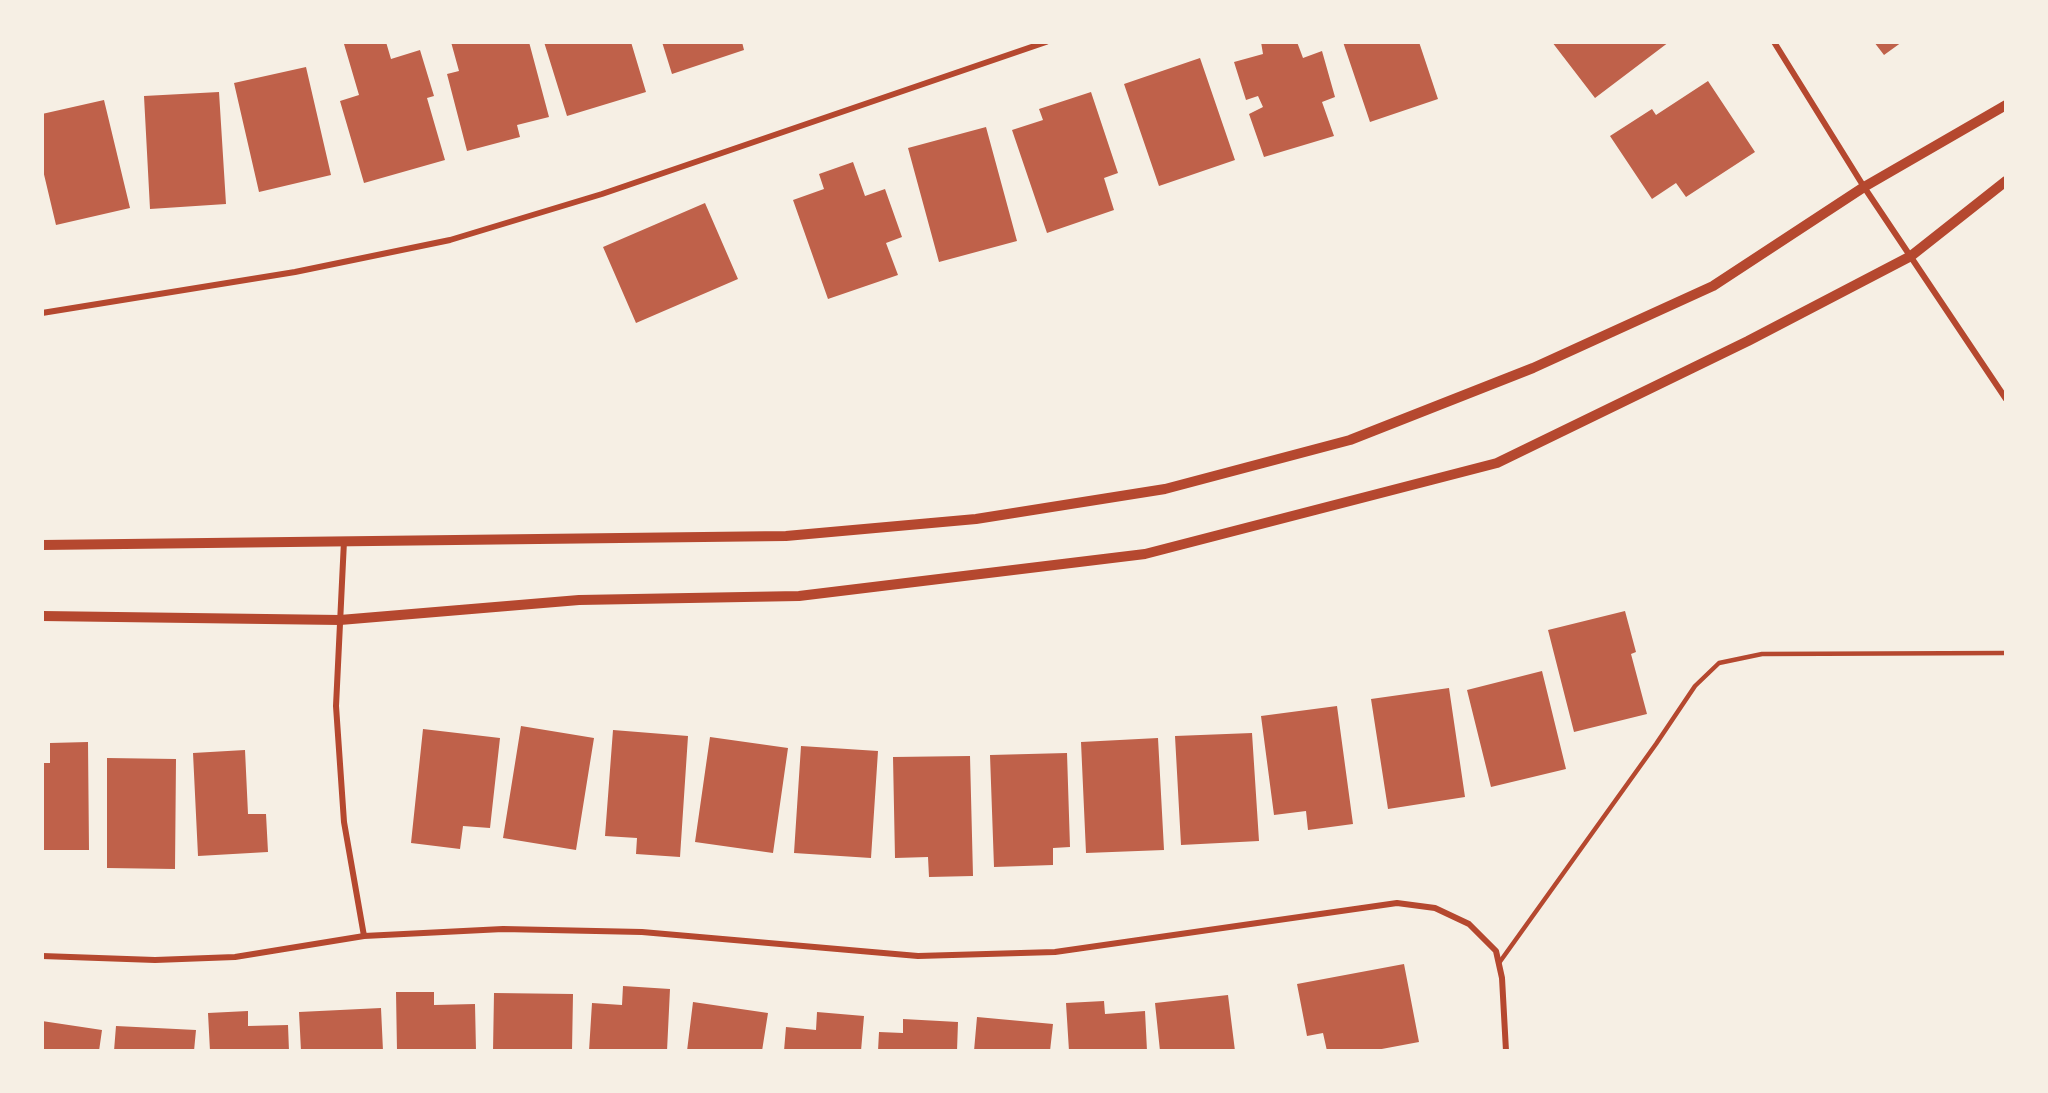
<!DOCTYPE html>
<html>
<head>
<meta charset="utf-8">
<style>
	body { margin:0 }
	#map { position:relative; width:2048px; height:1093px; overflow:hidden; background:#f6efe4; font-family:"Roboto Condensed",sans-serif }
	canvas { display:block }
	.frame { position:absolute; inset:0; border:44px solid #f6efe4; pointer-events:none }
</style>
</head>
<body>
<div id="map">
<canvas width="2048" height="1093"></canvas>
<div class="frame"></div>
</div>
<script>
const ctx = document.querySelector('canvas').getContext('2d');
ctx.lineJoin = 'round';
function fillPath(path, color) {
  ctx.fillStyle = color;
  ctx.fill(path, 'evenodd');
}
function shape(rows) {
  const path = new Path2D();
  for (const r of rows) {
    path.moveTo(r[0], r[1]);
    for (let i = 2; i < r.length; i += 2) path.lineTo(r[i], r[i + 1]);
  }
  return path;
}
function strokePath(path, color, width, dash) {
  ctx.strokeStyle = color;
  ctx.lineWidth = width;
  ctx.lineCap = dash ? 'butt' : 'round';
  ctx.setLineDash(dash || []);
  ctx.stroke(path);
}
const building = shape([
	[351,42,386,42,391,59,420,50,434,96,427,98,445,160,364,183,340,101,359,95,344,44],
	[451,42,529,42,549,117,517,125,520,137,467,151,447,74,459,71],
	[544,42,631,42,646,92,567,116],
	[662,42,742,42,744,50,672,74],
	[1261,42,1297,42,1303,58,1322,51,1335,97,1322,102,1334,136,1264,157,1249,114,1263,107,1258,96,1246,100,1234,62,1263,54],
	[1343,42,1419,42,1438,99,1370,122],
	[1552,42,1669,42,1595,98],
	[1874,42,1902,42,1884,55],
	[1200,58,1235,160,1159,186,1124,84],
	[306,67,331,175,259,192,234,83],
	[1708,81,1755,152,1686,197,1676,183,1652,199,1610,136,1652,109,1656,115],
	[219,92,226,204,150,209,144,96],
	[1091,92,1118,173,1104,178,1114,210,1047,233,1012,130,1043,120,1039,109],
	[104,100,130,208,56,225,42,166,42,114],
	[986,127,1017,241,939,262,908,148],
	[853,162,865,196,885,189,902,237,886,243,898,275,828,299,793,200,824,189,819,174],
	[705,203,738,279,636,323,603,247],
	[1625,611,1636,652,1631,654,1647,714,1574,732,1548,630],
	[1542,671,1566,769,1491,787,1467,690],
	[1449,688,1465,797,1388,809,1371,699],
	[1337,706,1353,824,1308,830,1306,811,1274,815,1261,716],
	[521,726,594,738,576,850,503,838],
	[423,729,500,738,490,828,463,826,460,849,411,843],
	[613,730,688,736,680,857,636,854,637,838,605,836],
	[1252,733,1259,841,1181,845,1175,736],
	[710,737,788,748,773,853,695,842],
	[1158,738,1164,850,1086,853,1081,742],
	[88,742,89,850,42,850,42,763,50,763,50,743],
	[801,746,878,751,871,858,794,853],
	[245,750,248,814,266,814,268,852,198,856,193,753],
	[1067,753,1070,847,1053,848,1053,865,994,867,990,755],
	[970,756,973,876,929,877,928,857,895,858,893,757],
	[107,758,176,759,175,869,107,868],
	[1404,964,1419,1042,1371,1051,1327,1051,1323,1033,1307,1036,1297,984],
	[623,986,670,989,667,1051,589,1051,592,1003,622,1005],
	[396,992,434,992,434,1005,475,1004,476,1051,397,1051],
	[494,993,573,994,572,1051,493,1051],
	[1228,995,1235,1051,1160,1051,1155,1003],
	[1104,1001,1105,1014,1145,1011,1147,1051,1069,1051,1066,1003],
	[693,1002,768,1013,762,1051,687,1051],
	[381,1008,383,1051,301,1051,299,1012],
	[248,1011,248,1026,288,1025,289,1051,210,1051,208,1013],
	[817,1012,864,1016,861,1051,784,1051,786,1027,816,1030],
	[977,1017,1053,1024,1050,1051,974,1051],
	[903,1019,958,1022,957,1051,878,1051,879,1032,903,1033],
	[42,1021,102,1030,99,1051,42,1051],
	[116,1026,196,1030,194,1051,114,1051]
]);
const service = shape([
	[1499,963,1656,744,1695,686,1719,663,1762,654,2006,653]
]);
const minor = shape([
	[1774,42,1864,187,2006,399],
	[42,313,295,272,450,240,602,194,1046,42],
	[344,541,336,706,344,822,364,936],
	[42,956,155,960,235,957,364,936,503,929,642,932,918,956,1055,952,1397,903,1435,908,1469,924,1496,951,1502,978,1506,1051]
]);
const tertiary = shape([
	[42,545,786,536,976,519,1165,489,1350,440,1533,368,1713,286,1864,187,2006,105],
	[42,616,340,620,579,600,799,596,1145,554,1497,463,1748,341,1911,256,2006,181]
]);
fillPath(building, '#bf614a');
strokePath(service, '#b5482f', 4.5);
strokePath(minor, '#b5482f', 6);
strokePath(tertiary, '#b5482f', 10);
</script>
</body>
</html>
